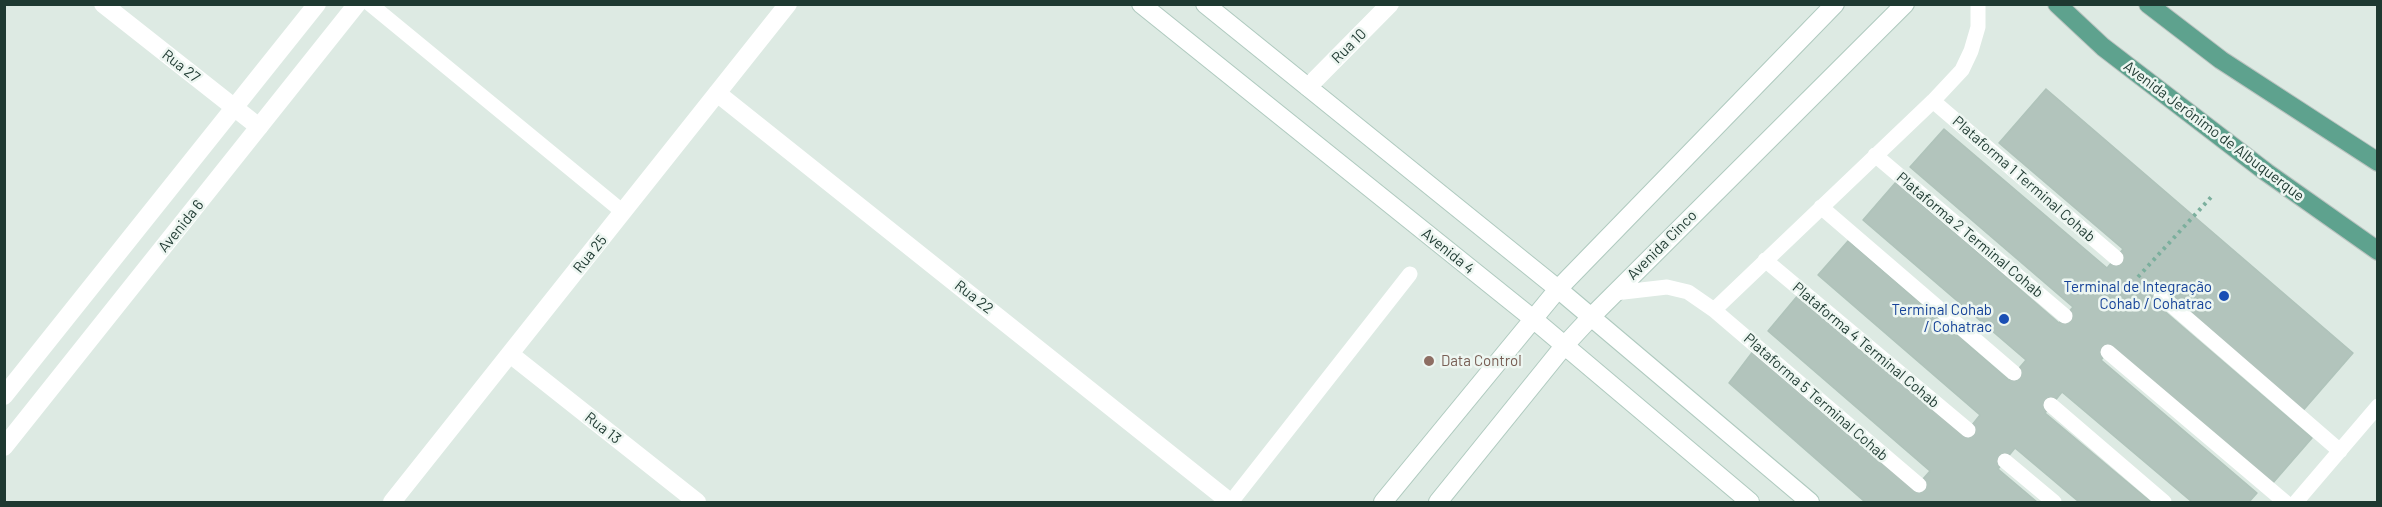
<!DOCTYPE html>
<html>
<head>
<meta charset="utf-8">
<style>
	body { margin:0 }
	#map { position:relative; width:2382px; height:507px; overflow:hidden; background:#ddeae3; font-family:Barlow,sans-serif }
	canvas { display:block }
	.frame { position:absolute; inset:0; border:6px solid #1e3931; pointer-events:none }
</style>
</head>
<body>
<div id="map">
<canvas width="2382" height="507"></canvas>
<div class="frame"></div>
</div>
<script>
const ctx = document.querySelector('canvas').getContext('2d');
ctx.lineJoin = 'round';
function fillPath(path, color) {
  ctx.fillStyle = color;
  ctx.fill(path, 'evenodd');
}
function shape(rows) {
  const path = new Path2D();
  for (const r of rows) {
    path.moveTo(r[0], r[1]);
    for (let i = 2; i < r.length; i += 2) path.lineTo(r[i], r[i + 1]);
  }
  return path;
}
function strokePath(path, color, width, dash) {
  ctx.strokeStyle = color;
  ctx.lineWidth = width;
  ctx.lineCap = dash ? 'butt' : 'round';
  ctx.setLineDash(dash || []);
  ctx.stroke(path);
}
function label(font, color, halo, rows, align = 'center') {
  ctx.font = font + ' Barlow,sans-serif';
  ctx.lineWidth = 5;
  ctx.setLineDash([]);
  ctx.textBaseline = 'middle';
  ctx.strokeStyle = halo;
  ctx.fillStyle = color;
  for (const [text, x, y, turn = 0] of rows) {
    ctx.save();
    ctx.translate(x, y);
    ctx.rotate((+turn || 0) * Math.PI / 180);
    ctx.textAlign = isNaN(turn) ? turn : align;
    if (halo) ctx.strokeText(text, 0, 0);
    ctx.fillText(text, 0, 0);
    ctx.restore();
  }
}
const building = shape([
	[2046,89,2353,353,2300,414,2162,295,2155,303,2312,438,2272,484,2112,348,2101,360,2257,493,2249,502,2192,502,2062,392,2045,413,2151,502,2079,502,2015,448,1998,469,2037,502,1972,502,1969,501,1968,502,1865,502,1729,383,1754,350,1915,488,1930,471,1768,331,1799,294,1968,430,1980,415,1818,275,1848,241,2009,380,2026,360,1863,220,1896,182,2059,323,2073,307,1910,167,1944,129,2107,268,2123,249,1999,143,2046,89]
]);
const path = shape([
	[2138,277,2213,195]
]);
const service = shape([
	[370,4,623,212],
	[1933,101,2116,258],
	[1875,155,2065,316],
	[1821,207,2014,373],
	[1765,260,1968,430],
	[1615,293,1667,287,1688,292,1714,310,1919,485],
	[2161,296,2340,451],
	[1714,310,1933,101,1962,70,1971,51,1978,27,1978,4],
	[2108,352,2285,502],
	[2051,405,2164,502],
	[2005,461,2054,502],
	[1231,502,1410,274],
	[2296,502,2378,406]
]);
const minor = shape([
	[103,4,259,127],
	[1308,87,1390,4],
	[717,93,1230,502],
	[510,354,697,502],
	[392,502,788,4]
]);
const tertiary = shape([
	[4,396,317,4],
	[4,447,357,4]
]);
const secondary = shape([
	[1141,4,1532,318,1750,502],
	[1205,4,1558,289,1810,502],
	[1383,502,1558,289,1835,4],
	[1438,502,1564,346,1591,317,1905,4]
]);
const primary = shape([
	[2057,4,2103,47,2266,172,2378,251],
	[2148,4,2221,60,2378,162]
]);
const markers = [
	[2224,296,6,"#1a4fb4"],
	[2004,319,6,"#1a4fb4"],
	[1429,361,6,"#8d6e63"]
];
const streetNames = [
	["Rua 10",1349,46,-45],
	["Rua 27",181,66,38],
	["Avenida Jerônimo de Albuquerque",2214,131,37],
	["Plataforma 1 Terminal Cohab",2024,179,41],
	["Avenida 6",181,226,-51],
	["Plataforma 2 Terminal Cohab",1970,235,40],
	["Avenida Cinco",1662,245,-45],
	["Avenida 4",1448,251,39],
	["Rua 25",590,254,-51],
	["Rua 22",974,297,38],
	["Plataforma 4 Terminal Cohab",1866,345,40],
	["Plataforma 5 Terminal Cohab",1816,397,41],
	["Rua 13",603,428,38]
];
const transitNames = [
	["Terminal de Integração",2212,287],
	["Cohab / Cohatrac",2212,304],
	["Terminal Cohab",1992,310],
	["/ Cohatrac",1992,327]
];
const educationNames = [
	["Data Control",1441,361]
];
fillPath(building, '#b2c4bc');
strokePath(building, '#afc3ba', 1.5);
strokePath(secondary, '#afcabf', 20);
strokePath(primary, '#bcc4c1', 20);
strokePath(path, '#7baf9d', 4, [3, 4.5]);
strokePath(service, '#fff', 15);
strokePath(minor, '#fff', 18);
strokePath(tertiary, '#fff', 18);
strokePath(secondary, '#fff', 18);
strokePath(primary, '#5ea28e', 18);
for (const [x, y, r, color] of markers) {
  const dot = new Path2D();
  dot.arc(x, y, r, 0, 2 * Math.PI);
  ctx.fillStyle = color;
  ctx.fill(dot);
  strokePath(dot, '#edf6f1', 2);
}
label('15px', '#1e3931', '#edf6f1', streetNames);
label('15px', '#164399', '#edf6f1', transitNames, 'right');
label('15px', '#785e54', '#edf6f1', educationNames, 'left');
</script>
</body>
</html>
